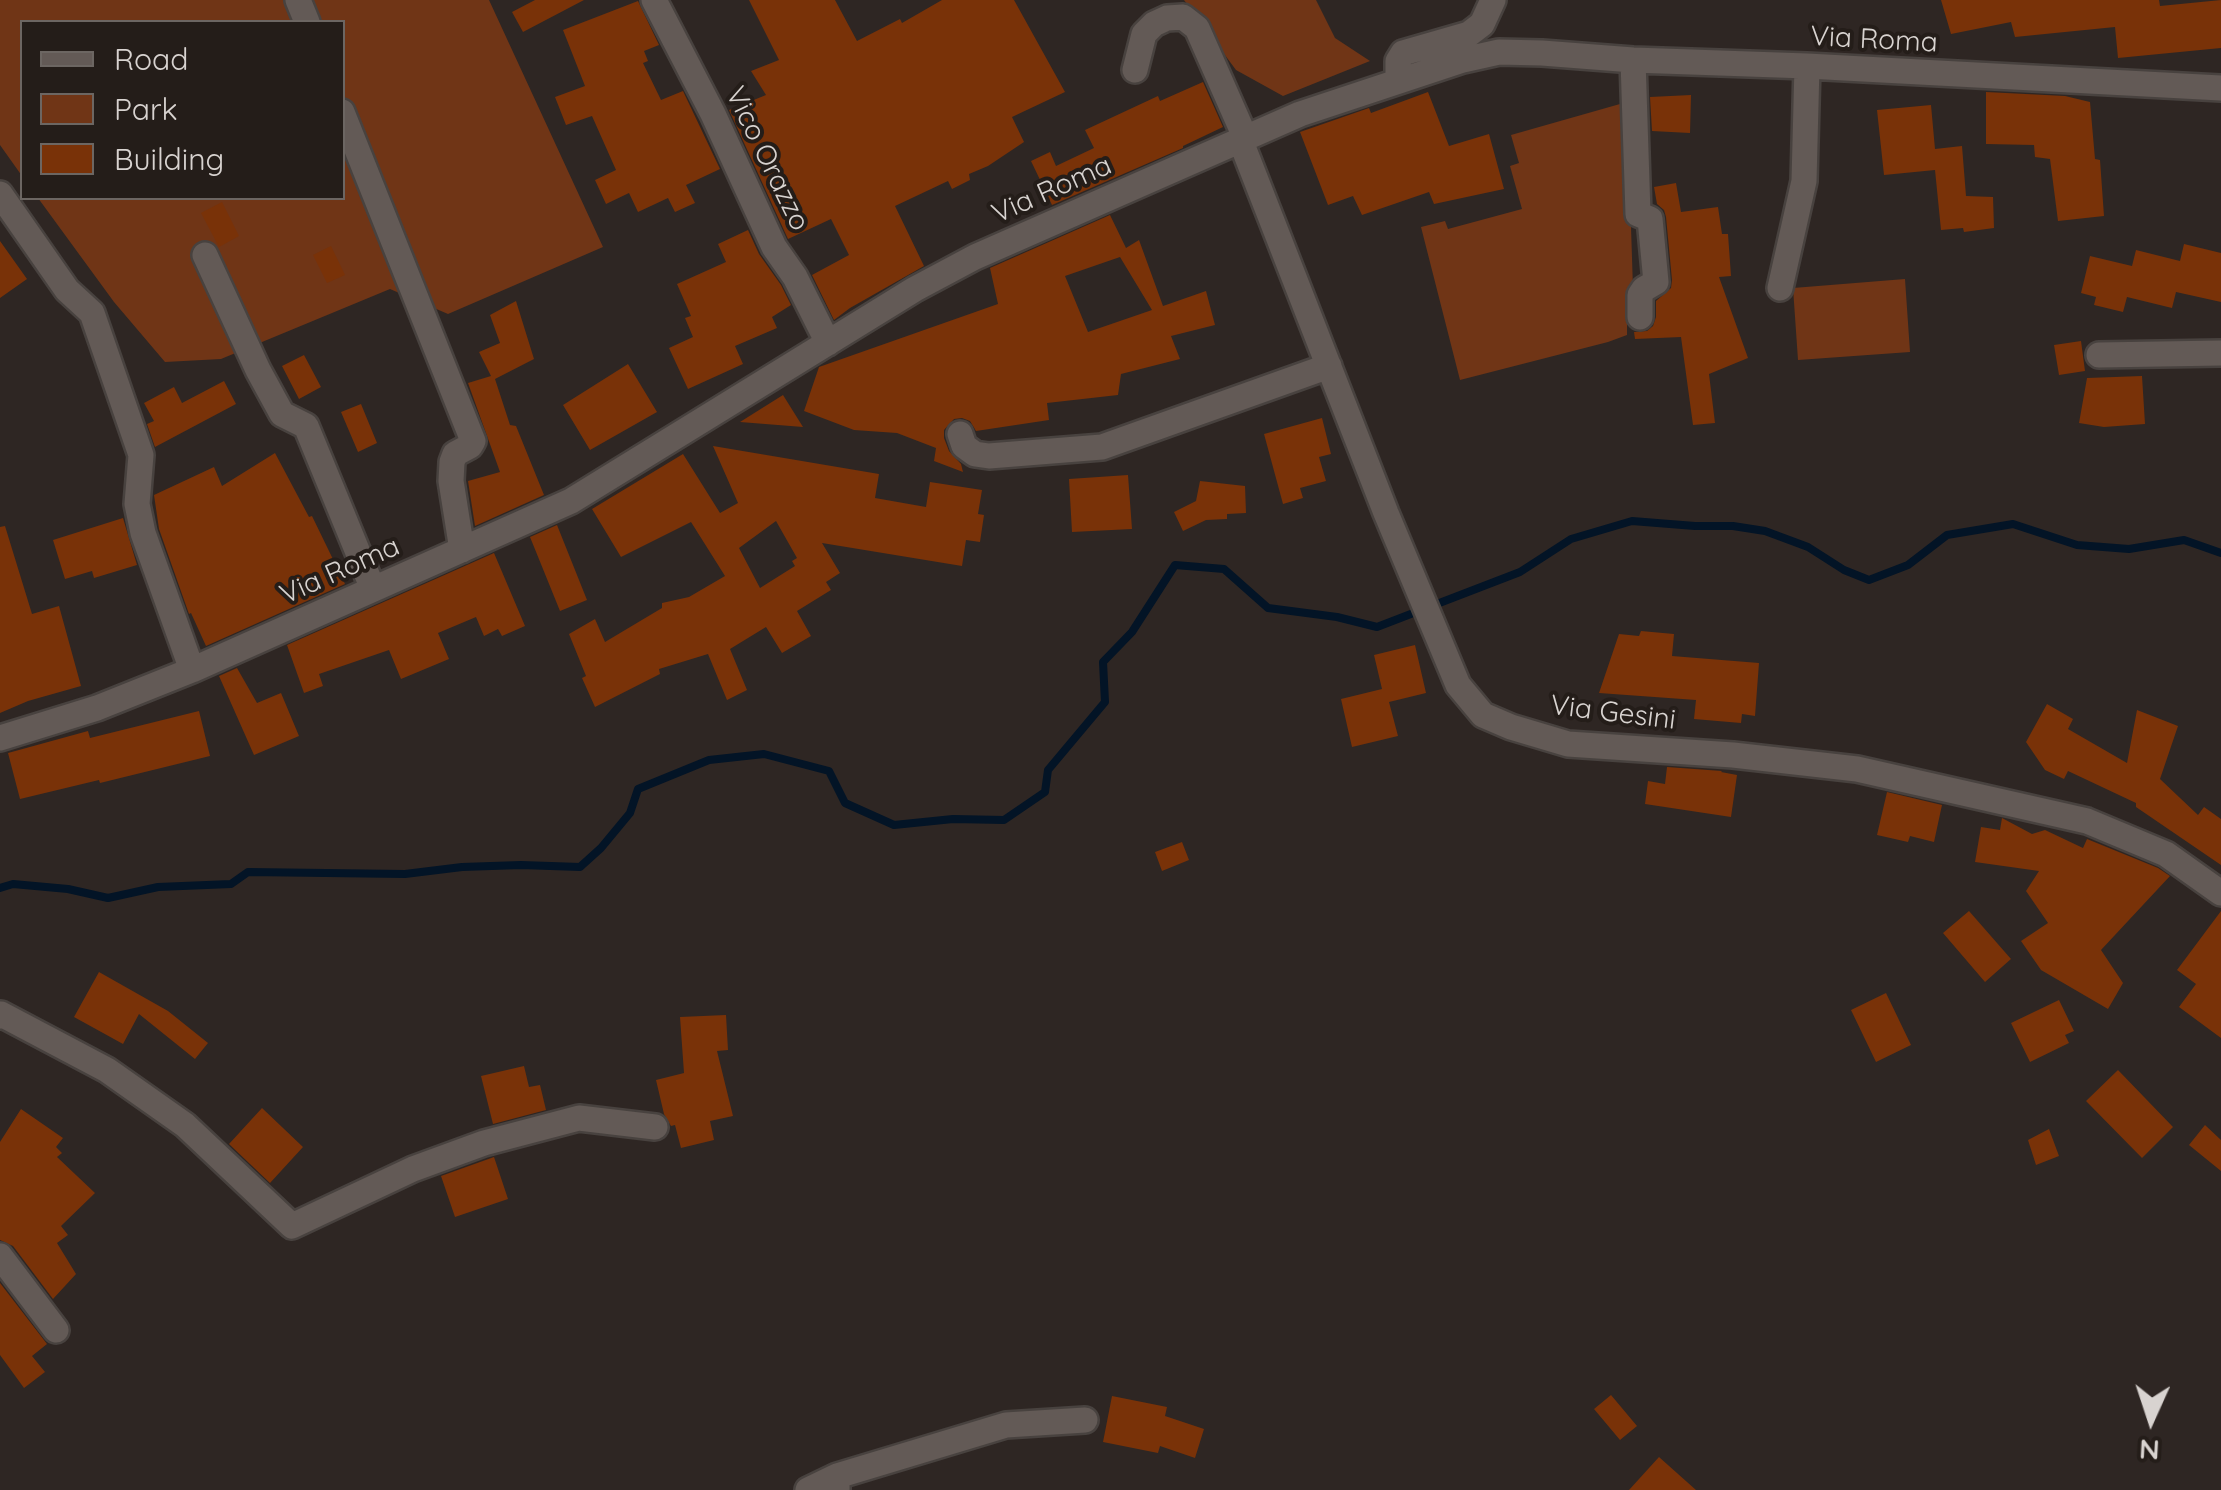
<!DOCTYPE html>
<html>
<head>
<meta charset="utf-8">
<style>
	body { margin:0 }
	#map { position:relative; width:2221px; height:1490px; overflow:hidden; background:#2e2623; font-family:Quicksand,sans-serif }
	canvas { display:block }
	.legend { position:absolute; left:20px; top:20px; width:325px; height:180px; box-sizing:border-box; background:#241d19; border:2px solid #6c6662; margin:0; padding:12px 18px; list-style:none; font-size:30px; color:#d8d3d0 }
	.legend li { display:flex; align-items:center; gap:20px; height:50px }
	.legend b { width:50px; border:2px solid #6c6662 }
	.north { position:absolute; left:2101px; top:1370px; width:100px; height:100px; -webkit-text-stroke:8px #241d19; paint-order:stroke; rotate:183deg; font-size:28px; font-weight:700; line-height:40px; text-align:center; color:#d8d3d0 }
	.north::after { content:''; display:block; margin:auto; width:35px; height:45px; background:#d8d3d0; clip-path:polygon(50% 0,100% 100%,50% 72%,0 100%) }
</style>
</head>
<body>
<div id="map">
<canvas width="2221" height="1490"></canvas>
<ul class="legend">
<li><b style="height:12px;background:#635a56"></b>Road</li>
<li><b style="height:28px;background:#703516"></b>Park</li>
<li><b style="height:28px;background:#793208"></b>Building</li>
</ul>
<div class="north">N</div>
</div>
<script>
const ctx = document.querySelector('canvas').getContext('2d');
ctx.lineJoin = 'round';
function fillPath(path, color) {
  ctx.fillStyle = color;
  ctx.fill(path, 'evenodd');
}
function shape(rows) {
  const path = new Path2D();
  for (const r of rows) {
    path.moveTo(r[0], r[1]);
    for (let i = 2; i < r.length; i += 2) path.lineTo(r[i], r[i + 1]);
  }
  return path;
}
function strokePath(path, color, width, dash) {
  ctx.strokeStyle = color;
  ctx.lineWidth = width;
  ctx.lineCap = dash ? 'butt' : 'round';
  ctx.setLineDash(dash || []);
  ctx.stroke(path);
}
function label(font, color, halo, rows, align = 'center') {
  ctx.font = font + ' Quicksand,sans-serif';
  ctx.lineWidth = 8;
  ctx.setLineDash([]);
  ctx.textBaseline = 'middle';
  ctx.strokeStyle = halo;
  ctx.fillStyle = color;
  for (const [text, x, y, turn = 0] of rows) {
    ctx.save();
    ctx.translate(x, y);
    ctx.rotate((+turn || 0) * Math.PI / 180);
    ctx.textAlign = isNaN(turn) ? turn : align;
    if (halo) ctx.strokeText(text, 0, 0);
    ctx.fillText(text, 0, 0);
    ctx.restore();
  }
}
const green = shape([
	[0,0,489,0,603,247,448,314,390,289,221,359,165,362,114,302,38,198,342,198,342,22,22,22,22,176,0,145],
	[1184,0,1316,0,1335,38,1370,61,1283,96,1236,70],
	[1627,102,1634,320,1627,322,1627,335,1608,342,1460,380,1421,227,1445,221,1448,229,1522,209,1510,166,1519,163,1511,135],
	[1905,279,1910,352,1798,360,1793,288]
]);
const stream = shape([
	[0,888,13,884,68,889,108,898,158,887,231,884,248,872,405,874,462,867,521,865,580,867,601,848,630,813,638,789,709,760,764,754,829,771,845,803,894,825,953,819,1004,820,1045,792,1048,770,1105,702,1103,662,1132,632,1175,565,1224,569,1268,608,1337,617,1377,627,1520,572,1571,539,1632,521,1695,526,1733,526,1765,531,1808,547,1844,570,1869,580,1908,565,1947,535,2013,524,2077,545,2129,549,2184,540,2221,553]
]);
const building = shape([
	[535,0,584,0,523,32,512,12],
	[749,0,835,0,857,41,900,19,902,23,942,0,1014,0,1065,92,1012,117,1024,142,988,166,969,174,970,180,952,189,948,181,895,206,924,266,850,308,834,320,812,275,849,255,831,219,788,239,729,110,766,95,751,71,779,60],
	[1941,0,2159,0,2160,6,2221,0,2221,48,2118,58,2115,27,2015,37,2011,22,1951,34],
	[638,1,659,45,644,51,648,61,643,63,661,100,683,91,720,169,686,185,695,203,675,212,668,198,638,212,629,193,606,204,595,180,616,170,592,116,566,125,555,97,585,86,563,30],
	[1203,82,1223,127,1183,146,1183,148,1052,205,1031,161,1050,152,1056,166,1094,148,1085,130,1158,96,1160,101],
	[1428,92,1449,146,1489,134,1504,189,1434,204,1429,192,1362,215,1353,196,1328,205,1300,132,1369,108,1371,113],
	[1986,92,2065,96,2090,102,2095,159,2100,160,2104,216,2058,221,2050,159,2035,157,2034,145,1986,144],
	[1691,95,1690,133,1652,131,1650,97],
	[1931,105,1935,149,1962,146,1966,196,1993,197,1994,228,1964,232,1963,228,1941,230,1935,170,1884,175,1877,110],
	[1676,183,1681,212,1718,207,1722,234,1728,234,1731,276,1719,277,1748,358,1709,374,1715,423,1693,425,1681,337,1635,339,1634,332,1647,331,1653,326,1656,317,1656,301,1671,288,1672,280,1666,217,1664,210,1657,204,1654,187],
	[222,202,239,236,219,247,201,213],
	[1110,215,1126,248,1139,240,1163,306,1206,291,1215,325,1171,336,1180,359,1121,374,1118,395,1047,403,1049,420,976,431,970,421,962,418,954,419,944,430,944,438,949,451,961,464,963,472,934,461,936,448,897,433,854,430,804,411,819,367,998,304,990,268],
	[1120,257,1152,310,1088,332,1065,276],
	[748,230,759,254,781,285,791,305,772,317,777,328,735,346,743,364,688,389,669,348,693,337,685,318,691,316,677,284,726,262,718,244],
	[0,241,27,279,0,298],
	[2184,244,2221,253,2221,302,2176,292,2172,308,2127,297,2123,312,2094,305,2096,297,2081,293,2090,256,2132,266,2136,250,2180,261],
	[331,246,345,275,327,283,313,255],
	[516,301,534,359,495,379,510,425,516,426,544,495,475,526,468,481,500,472,468,383,491,376,479,352,500,343,490,315],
	[2081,341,2085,371,2059,375,2054,345],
	[304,355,321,387,299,399,282,366],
	[628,364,657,412,590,450,563,405],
	[2142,376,2145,424,2104,427,2079,423,2087,378],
	[224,381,236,404,155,447,147,424,154,421,144,403,174,387,182,403],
	[783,395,803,427,740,422],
	[361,404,377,443,358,452,341,412],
	[1322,418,1331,454,1319,457,1326,481,1300,488,1303,498,1283,504,1264,434],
	[713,446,879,474,875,498,926,507,930,482,982,490,978,514,984,515,980,542,966,540,962,566,822,543,840,573,826,582,831,590,797,611,811,636,782,653,766,627,730,649,747,690,727,700,708,654,659,669,660,674,595,707,582,678,586,676,569,634,595,619,605,642,662,608,662,603,689,597,725,576,691,522,621,557,592,509,683,454,720,513,738,503],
	[776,521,797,558,792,561,795,566,760,588,739,548],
	[275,453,309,517,312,516,345,584,206,646,191,613,189,614,159,529,154,495,214,467,222,486],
	[1128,475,1132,529,1072,532,1069,479],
	[1200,481,1245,486,1246,513,1227,514,1227,519,1206,520,1183,531,1174,512,1196,501],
	[123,518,137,565,94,578,92,571,65,579,53,540],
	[557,525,587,600,560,611,530,537],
	[5,526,32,614,59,606,81,686,28,701,0,713,0,527],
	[494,553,525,626,502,636,498,629,484,636,476,617,438,633,449,659,401,679,389,650,319,674,323,686,304,693,287,645],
	[1641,631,1674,634,1672,656,1759,663,1755,716,1742,714,1741,723,1694,719,1696,700,1599,693,1619,634,1639,636],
	[1415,645,1426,693,1389,702,1398,736,1352,747,1341,699,1382,689,1374,655],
	[237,668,257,703,281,693,299,736,254,755,219,676],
	[2047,704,2073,719,2068,729,2127,763,2137,710,2178,726,2160,779,2198,815,2204,807,2221,819,2221,865,2136,807,2136,803,2068,771,2064,779,2045,770,2026,742],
	[199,711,210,756,100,783,99,780,20,799,8,753,88,731,90,738],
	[1667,767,1722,771,1721,772,1737,775,1731,817,1645,804,1648,781,1665,784],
	[1887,792,1942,805,1934,842,1910,836,1908,842,1877,835],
	[2002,818,2032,834,2045,830,2083,848,2087,839,2158,868,2170,876,2101,950,2123,983,2108,1009,2041,970,2021,941,2048,923,2026,891,2039,871,1975,862,1981,827,2000,830],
	[1182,842,1189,860,1162,871,1155,852],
	[1969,911,2011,959,1985,982,1943,933],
	[2221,911,2221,1038,2179,1007,2196,984,2177,970],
	[99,972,168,1011,208,1043,195,1059,139,1014,123,1044,74,1017],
	[1886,993,1911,1045,1876,1062,1851,1010],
	[2059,1000,2074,1031,2065,1035,2069,1043,2030,1062,2011,1023],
	[726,1015,728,1050,717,1051,733,1116,710,1121,714,1140,681,1148,675,1125,671,1126,664,1114,656,1080,684,1073,680,1017],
	[524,1066,529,1087,540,1085,546,1110,493,1124,481,1076],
	[2118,1070,2173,1127,2142,1158,2086,1101],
	[262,1108,303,1147,270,1183,229,1144],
	[21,1109,63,1138,56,1147,62,1153,57,1157,95,1193,61,1226,68,1235,57,1243,76,1274,53,1299,13,1246,0,1240,0,1142],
	[2205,1125,2221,1140,2221,1171,2189,1145],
	[2049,1129,2059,1156,2036,1165,2028,1140],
	[494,1157,508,1199,455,1217,441,1176],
	[0,1283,47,1344,32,1356,45,1372,24,1388,0,1355],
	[1611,1395,1637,1426,1620,1440,1594,1409],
	[1112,1396,1167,1407,1165,1416,1204,1429,1195,1458,1160,1446,1158,1453,1103,1442],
	[1659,1457,1696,1490,1629,1490]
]);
const minor = shape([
	[298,0,307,22],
	[654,0,713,114,774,247,795,277,828,343],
	[1633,60,1638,214,1650,219,1656,282,1644,289,1640,295,1640,317],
	[1135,70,1144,34,1154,24,1167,18,1183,17,1197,28,1245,137],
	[1398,80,1398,61,1403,53,1469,34,1482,24,1493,0],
	[342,112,473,441,470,446,455,454,452,462,451,481,462,550],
	[1240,139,1386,513,1458,685,1483,715,1511,727,1568,744,1733,755,1857,769,2087,821,2166,854,2221,893],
	[0,194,67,290,92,313,141,455,137,504,143,533,192,670],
	[205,255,258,370,282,414,306,426,373,589],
	[1780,288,1804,181,1807,66],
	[2099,355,2221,353],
	[960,434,964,446,975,454,989,456,1102,447,1329,366],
	[0,738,97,708,192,670,571,501,915,289,975,257,1300,114,1463,60,1499,52,1542,53,1633,60,1807,66,2221,88],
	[0,1016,1,1014,107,1070,185,1125,292,1226,413,1169,484,1143,579,1118,655,1127],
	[0,1256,56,1330],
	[837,1476,1006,1425,1085,1420],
	[808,1490,837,1476,837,1490]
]);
const streetNames = [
	["Via Roma",1874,40,3],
	["Vico Orazzo",767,159,64],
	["Via Roma",1052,190,-24],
	["Via Roma",340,571,-24],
	["Via Gesini",1613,713,7]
];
fillPath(green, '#703516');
strokePath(stream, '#031426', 8);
fillPath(building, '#793208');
strokePath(minor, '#48423f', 30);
strokePath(minor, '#635a56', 25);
label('28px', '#d8d3d0', '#241d19', streetNames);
</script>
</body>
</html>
